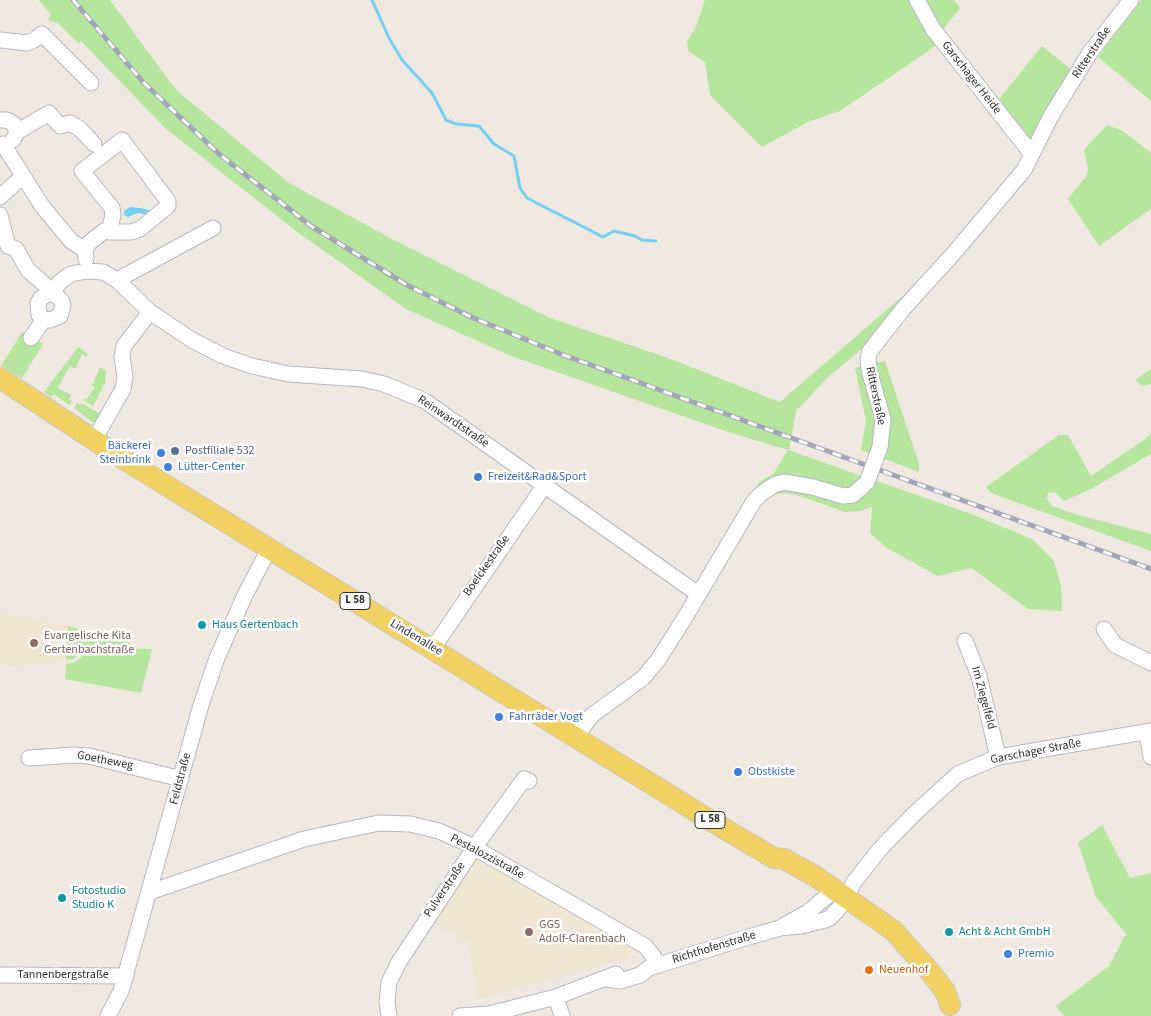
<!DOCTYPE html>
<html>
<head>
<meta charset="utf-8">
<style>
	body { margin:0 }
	canvas { display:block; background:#efe9e1 }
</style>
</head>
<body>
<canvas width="1151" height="1016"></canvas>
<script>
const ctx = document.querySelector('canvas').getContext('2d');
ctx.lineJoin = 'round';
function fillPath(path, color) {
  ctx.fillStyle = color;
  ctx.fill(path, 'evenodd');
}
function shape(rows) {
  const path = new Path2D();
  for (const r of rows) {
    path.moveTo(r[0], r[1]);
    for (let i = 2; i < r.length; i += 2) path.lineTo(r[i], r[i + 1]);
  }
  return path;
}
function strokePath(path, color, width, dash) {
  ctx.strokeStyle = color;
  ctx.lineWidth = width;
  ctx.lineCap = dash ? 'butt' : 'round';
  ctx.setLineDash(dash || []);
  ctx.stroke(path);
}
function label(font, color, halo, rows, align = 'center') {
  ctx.font = font + ' "Source Sans 3",sans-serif';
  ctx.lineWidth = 5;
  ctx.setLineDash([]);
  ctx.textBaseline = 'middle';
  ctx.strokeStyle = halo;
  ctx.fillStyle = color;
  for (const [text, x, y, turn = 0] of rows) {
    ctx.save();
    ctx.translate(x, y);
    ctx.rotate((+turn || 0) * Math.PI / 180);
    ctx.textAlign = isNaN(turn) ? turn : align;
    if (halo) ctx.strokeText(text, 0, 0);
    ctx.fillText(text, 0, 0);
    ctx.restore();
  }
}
const education = shape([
	[0,613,68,626,66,660,11,667,0,664],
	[477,858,627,943,631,950,629,958,477,999,469,944,432,922]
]);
const green = shape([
	[39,0,110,0,176,90,289,183,392,239,550,318,668,358,780,402,919,282,863,348,828,377,796,411,789,450,864,477,849,491,809,481,753,495,759,482,774,473,788,450,728,432,511,356,406,309,296,231,165,128,81,41,79,44,58,23,48,20,51,15],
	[705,0,954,0,960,8,942,31,937,45,840,111,808,122,762,147,710,95,705,62,688,51,687,41,696,27],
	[1141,0,1151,0,1151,101,1098,57],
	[1042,46,1073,71,1030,141,996,103],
	[1107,125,1123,131,1151,153,1151,209,1099,246,1068,199,1087,175,1088,169,1084,150],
	[22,332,43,344,22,378,1,366],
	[78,347,88,354,79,368,86,357,82,354,75,369,70,366,58,388,71,395,69,399,72,401,70,405,53,394,51,397,44,392],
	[885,361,919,464,919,472,861,450,866,421,855,368],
	[100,367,106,371,105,383,93,406,83,400,84,398,87,399,95,387,89,383,93,384],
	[1151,369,1151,384,1142,386,1135,380],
	[77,403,80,405,81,403,101,414,94,423,74,408],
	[1151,433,1151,454,1089,490,1064,501,1055,492,1048,493,1047,499,1052,506,1078,515,1151,534,1151,551,991,493,986,487,1059,435,1068,435,1091,476,1144,440],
	[874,480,974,515,1032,539,1054,561,1061,587,1062,611,1028,609,971,568,938,576,887,548,870,533,872,507,861,511,845,512,800,496,785,493,774,495,763,502,779,489,854,501,863,497],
	[68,626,124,641,134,645,93,645,73,659,66,660],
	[93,648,152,649,141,693,65,679,66,664,75,662],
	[1102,825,1130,878,1151,873,1151,1016,1064,1016,1056,1006,1109,966,1126,934,1096,897,1078,843]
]);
const water = shape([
	[130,207,140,208,149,210,150,213,149,215,138,213,128,217,124,215,124,211]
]);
const stream = shape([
	[372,0,389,38,402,60,432,93,446,120,456,124,479,126,494,144,514,156,520,188,527,198,603,237,614,231,635,236,642,240,656,241]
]);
const minor = shape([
	[917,0,933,29,1031,153],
	[0,40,27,43,34,40,42,34,91,83],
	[0,120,7,120,14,124,17,132,13,140],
	[17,132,49,113,60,126,70,123,80,129,94,144],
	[3,144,42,206,71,241,85,250,86,259],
	[0,197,23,176],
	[0,215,8,246,16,249,28,270,44,284,52,292,61,300,63,305,60,316,50,320,44,319,39,315,38,303,41,298,52,292,61,281,71,274,87,271,103,272,117,280,150,312,192,340,223,356,252,366,288,374,362,379,384,384,425,401,698,594],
	[85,250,89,243,104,231,109,232,131,232,140,229,168,206,168,201,122,140,82,171,112,208,113,215,109,232],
	[117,280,213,228],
	[31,338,44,319],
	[94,440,123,389,125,377,122,357,124,346,150,312],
	[880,447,883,419,869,370,868,358,870,351,903,309,954,253,1024,170,1051,116,1091,51,1131,0],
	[1104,629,1115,645,1151,663],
	[965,641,979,676,998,757],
	[433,648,544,486],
	[1147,732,1151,757],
	[576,737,591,716,643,678,658,660,684,619,754,501,762,493,774,485,784,482,813,487,843,496,853,495,867,482],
	[29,758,73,755,89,756,181,779],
	[150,892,304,839,379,823,410,824,439,831,468,844,645,946,654,957,656,966],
	[846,899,854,882,880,849,914,814,958,774,998,757,1151,731],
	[783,926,808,912,826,897],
	[0,975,126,976],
	[607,979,620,981,640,975,649,968,742,939,780,928,801,926,825,920,830,918,840,907],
	[556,997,562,1016],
	[108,1016,121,991,201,705,217,658,245,595,269,549],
	[389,1016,387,1002,389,982,399,962,474,848,524,779,529,781],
	[460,1016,489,1014,556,997,616,974]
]);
const major = shape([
	[0,378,117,455,718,825,774,858,784,859,815,876,894,931,931,973,945,991,950,1005]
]);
const rail = shape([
	[73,0,143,82,219,154,311,226,407,285,471,317,561,354,1151,569]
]);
const minorBridge = shape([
	[867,482,880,447]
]);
const markers = [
	[175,451,5,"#5c6f8a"],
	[161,453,5,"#3f7fe0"],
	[168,467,5,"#3f7fe0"],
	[478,477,5,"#3f7fe0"],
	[202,625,5,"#0f9aa8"],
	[34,643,5,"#8d6e63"],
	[499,717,5,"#3f7fe0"],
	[738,772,5,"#3f7fe0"],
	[62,898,5,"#0f9aa8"],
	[529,932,5,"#8d6e63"],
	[949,932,5,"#0f9aa8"],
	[1008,954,5,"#3f7fe0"],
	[869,970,5,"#e8710a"]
];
const shields = [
	[355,601,30],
	[710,820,30]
];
const shieldNames = [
	["L 58",355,601],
	["L 58",710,820]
];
const streetNames = [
	["Ritterstraße",1092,53,-56],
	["Garschager Heide",971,78,52],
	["Ritterstraße",875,396,78],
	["Reinwardtstraße",453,422,34],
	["Boelckestraße",487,566,-55],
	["Lindenallee",416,638,31],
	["Im Ziegelfeld",983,698,75],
	["Garschager Straße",1036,752,-11],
	["Goetheweg",105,761,11],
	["Feldstraße",181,779,-75],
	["Pestalozzistraße",487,857,28],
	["Pulverstraße",445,890,-56],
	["Richthofenstraße",714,948,-17],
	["Tannenbergstraße",63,975]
];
const shopNames = [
	["Bäckerei",151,446,"right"],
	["Steinbrink",151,460,"right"],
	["Lütter-Center",178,467],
	["Freizeit&Rad&Sport",488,477],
	["Fahrräder Vogt",509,717],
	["Obstkiste",748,772],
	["Premio",1018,954]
];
const serviceNames = [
	["Postfiliale 532",185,451]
];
const cultureNames = [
	["Haus Gertenbach",212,625],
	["Fotostudio",72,891],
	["Studio K",72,905],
	["Acht & Acht GmbH",959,932]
];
const educationNames = [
	["Evangelische Kita",44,636],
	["Gertenbachstraße",44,650],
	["GGS",539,925],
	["Adolf-Clarenbach",539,939]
];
const foodNames = [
	["Neuenhof",879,970]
];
fillPath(education, '#f0e6d1');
fillPath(green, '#b6e59e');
fillPath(water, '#75cff0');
strokePath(stream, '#75cff0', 3);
strokePath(minor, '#b4b7c1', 17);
strokePath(major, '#c9c9c9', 22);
strokePath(minor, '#fff', 15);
strokePath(major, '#f2d163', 20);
strokePath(rail, '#a3a6b8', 5);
strokePath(rail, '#fff', 3, [9]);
strokePath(minorBridge, '#b4b7c1', 17, []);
strokePath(minorBridge, '#fff', 15);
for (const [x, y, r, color] of markers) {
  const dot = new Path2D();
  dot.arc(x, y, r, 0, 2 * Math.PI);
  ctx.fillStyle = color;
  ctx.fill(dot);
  strokePath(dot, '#fff', 2);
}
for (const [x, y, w] of shields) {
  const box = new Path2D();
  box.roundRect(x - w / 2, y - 8.5, w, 17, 4);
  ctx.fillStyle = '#fff';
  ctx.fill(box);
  strokePath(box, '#2e2e2e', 1);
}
label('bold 11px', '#2e2e2e', null, shieldNames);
label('12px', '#2e2e2e', '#fff', streetNames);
label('12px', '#366cbe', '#fff', shopNames, 'left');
label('12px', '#4e5e75', '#fff', serviceNames, 'left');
label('12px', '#0d838f', '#fff', cultureNames, 'left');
label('12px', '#785e54', '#fff', educationNames, 'left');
label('12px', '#c56008', '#fff', foodNames, 'left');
</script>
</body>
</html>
